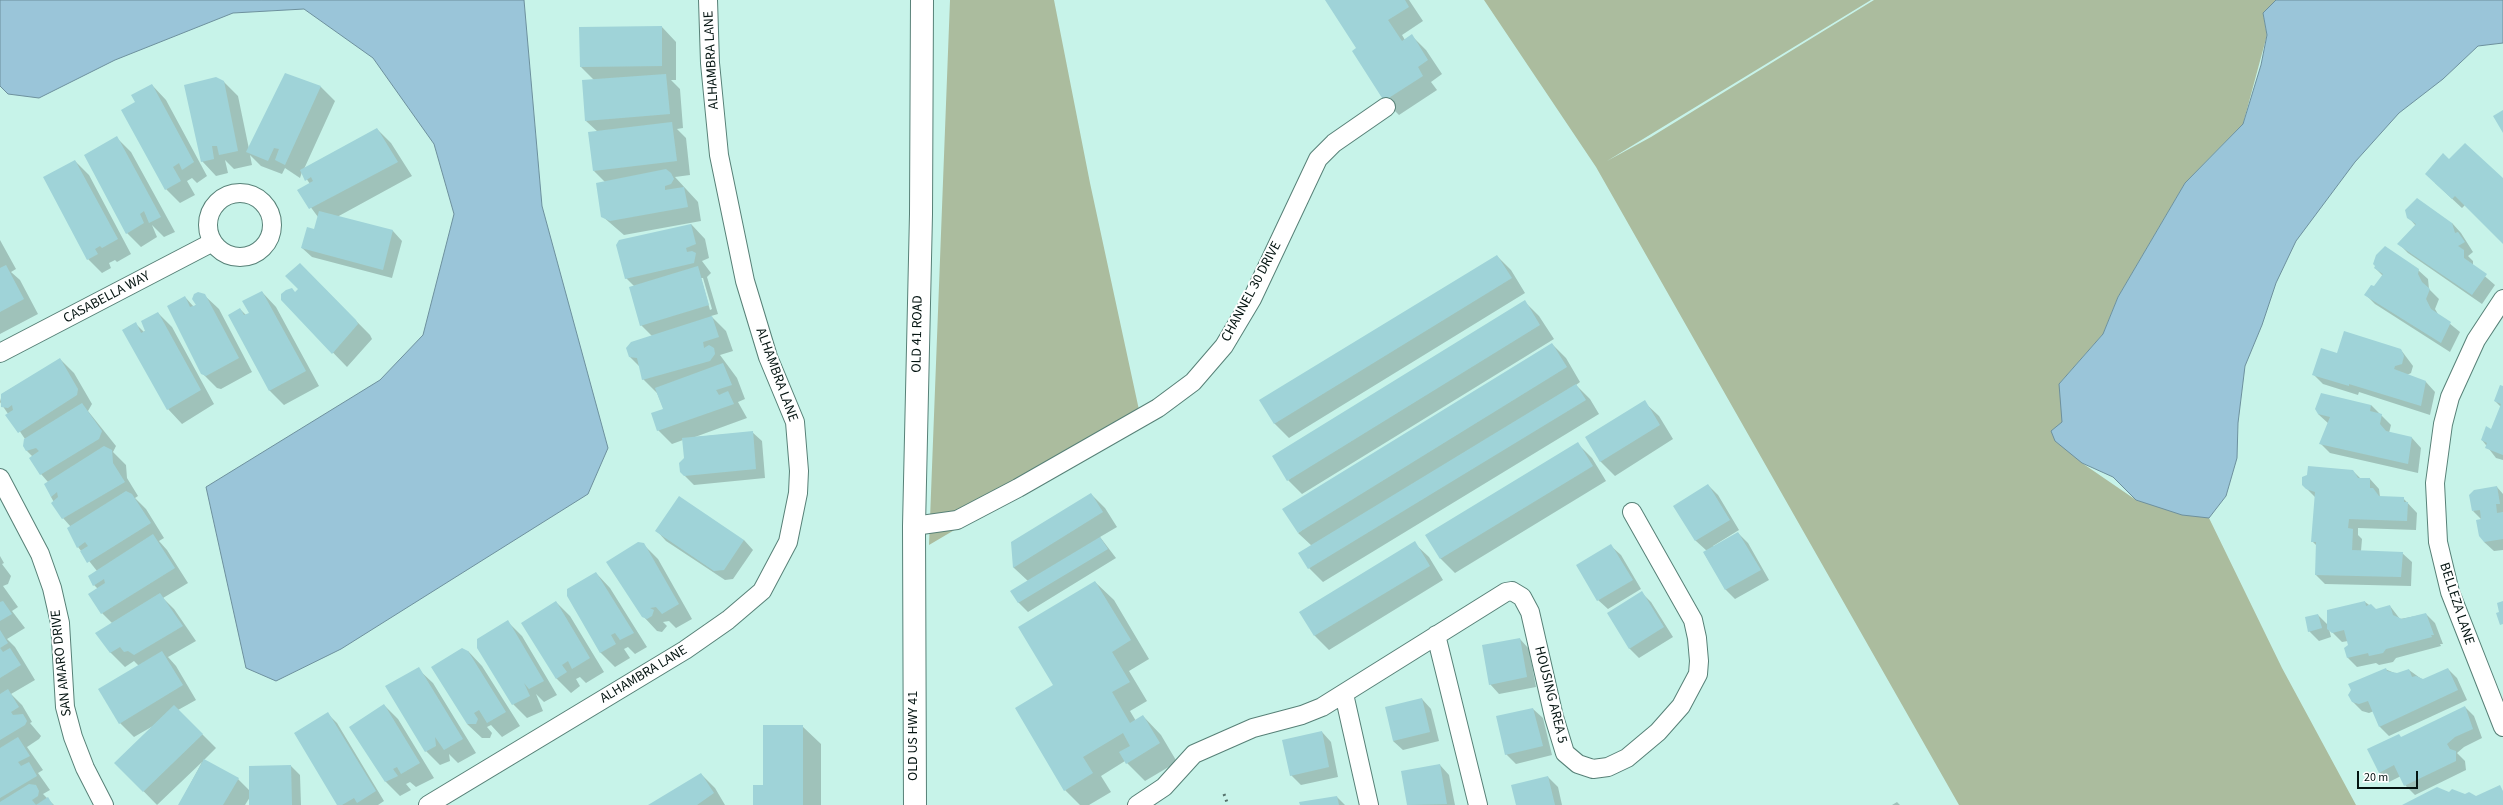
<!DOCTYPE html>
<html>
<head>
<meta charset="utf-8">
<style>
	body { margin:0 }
	#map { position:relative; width:2503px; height:805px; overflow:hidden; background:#c7f3e9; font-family:"Source Sans 3",sans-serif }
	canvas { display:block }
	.scale { position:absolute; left:2357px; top:771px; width:61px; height:18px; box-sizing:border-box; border:2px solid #041411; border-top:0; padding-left:5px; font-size:12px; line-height:14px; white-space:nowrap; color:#041411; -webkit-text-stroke:3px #fff; paint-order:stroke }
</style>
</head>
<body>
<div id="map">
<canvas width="2503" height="805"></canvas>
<div class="scale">20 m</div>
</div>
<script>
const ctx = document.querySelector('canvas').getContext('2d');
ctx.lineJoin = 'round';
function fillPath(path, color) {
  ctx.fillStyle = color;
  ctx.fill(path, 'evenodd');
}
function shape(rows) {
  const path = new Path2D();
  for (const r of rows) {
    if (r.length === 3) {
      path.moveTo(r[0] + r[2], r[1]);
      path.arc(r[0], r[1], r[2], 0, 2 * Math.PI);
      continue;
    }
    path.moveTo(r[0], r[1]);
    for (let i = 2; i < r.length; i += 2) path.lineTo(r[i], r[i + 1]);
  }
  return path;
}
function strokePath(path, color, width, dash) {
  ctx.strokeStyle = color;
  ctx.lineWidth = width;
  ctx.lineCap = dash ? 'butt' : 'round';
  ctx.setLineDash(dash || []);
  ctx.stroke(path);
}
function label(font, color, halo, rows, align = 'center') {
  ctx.font = font + ' "Source Sans 3",sans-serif';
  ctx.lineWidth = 4;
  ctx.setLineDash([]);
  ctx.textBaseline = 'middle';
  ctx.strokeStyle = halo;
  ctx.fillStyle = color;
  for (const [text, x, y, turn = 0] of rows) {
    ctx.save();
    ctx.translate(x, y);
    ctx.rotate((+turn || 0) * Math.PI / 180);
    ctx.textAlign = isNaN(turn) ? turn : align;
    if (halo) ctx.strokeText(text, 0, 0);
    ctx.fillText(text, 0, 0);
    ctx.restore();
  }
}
const green = shape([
	[950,0,1054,0,1090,183,1139,410,1080,456,929,545],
	[1484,0,1871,0,1607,161,1651,137,1874,0,2276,0,2263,13,2267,35,2243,124,2185,183,2118,297,2103,334,2059,384,2082,463,2136,500,2209,518,2282,668,2356,805,1959,805,1596,167]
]);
const water = shape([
	[0,0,524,0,542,206,608,448,588,494,341,649,276,681,246,668,206,487,380,380,423,335,454,214,434,144,373,58,304,9,233,13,115,60,39,98,8,94,0,86,0,0],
	[2276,0,2503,0,2503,43,2478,46,2443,79,2399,113,2355,162,2296,241,2276,283,2262,325,2245,366,2238,423,2237,458,2226,496,2209,518,2182,515,2136,500,2113,477,2082,463,2055,441,2051,431,2062,422,2059,384,2103,334,2118,297,2185,183,2243,124,2261,65,2267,35,2263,13,2276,0]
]);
const shadow = shape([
	[1326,0,1409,0,1423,21,1402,35,1405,40,1412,36,1426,50,1442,74,1431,82,1437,90,1399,115,1385,101,1357,48],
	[662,27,676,42,676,80,671,80,680,89,683,128,677,129,686,138,690,175,675,177,698,202,701,221,624,235,602,216,605,182,594,171,589,133,598,132,586,121,594,80,581,67],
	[285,75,321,87,335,101,304,169,377,129,391,143,412,176,337,217,393,231,402,241,392,278,312,257,302,248,315,230,318,217,298,190,310,184,302,172,300,178,285,168,282,174,261,166,250,155,252,165,234,169,225,160,228,173,216,176,202,161,224,82,238,96,249,149],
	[152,85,166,100,207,176,197,183,192,178,187,181,195,195,180,203,166,189,136,103],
	[117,138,131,152,175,232,164,237,152,225,157,237,141,247,127,233],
	[75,161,89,175,131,254,117,262,115,260,109,263,111,268,102,273,88,259],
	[2449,161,2503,180,2503,242,2465,205,2462,208,2435,183],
	[2408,217,2452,223,2461,233,2473,252,2468,256,2473,261,2473,266,2495,285,2482,304,2408,253,2399,244,2416,226],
	[691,224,705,239,709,258,702,261,711,273,707,277,718,314,711,316,726,331,733,351,720,355,737,378,745,399,738,402,747,418,695,437,752,432,762,441,765,478,694,485,681,472,685,458,683,440,672,444,658,430,664,410,657,393,643,379,640,367,630,357,652,336,641,325,634,286,626,278],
	[701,278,703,278,712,309,710,310],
	[0,240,16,269,11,272,20,280,38,314,0,334],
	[1497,256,1511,270,1525,293,1289,438,1274,423],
	[300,264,370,335,372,339,347,367,282,300,300,290],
	[2375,268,2418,270,2428,279,2429,289,2439,299,2435,309,2438,314,2460,332,2450,352,2375,304,2366,295,2375,287,2383,276],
	[262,292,276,307,319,386,284,405,270,391,230,315,240,309,246,315,251,313],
	[204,295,219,309,252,372,221,389,217,388,202,373,185,297,194,307],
	[1525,302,1539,316,1554,339,1302,494,1288,480],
	[158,313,172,327,214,404,182,424,168,409,123,330,135,323,144,332],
	[1552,344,1566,358,1580,382,1576,385,1590,399,1599,414,1323,582,1309,568,1312,546,1298,533],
	[2401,350,2413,366,2411,373,2407,375,2426,382,2435,392,2430,415,2359,392,2358,395,2323,384,2314,375,2338,354],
	[60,359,74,373,92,404,88,411,116,446,113,452,126,465,127,478,138,496,135,498,146,509,164,538,159,541,167,550,188,583,163,598,174,609,196,641,168,657,176,666,196,700,178,710,216,748,204,760,238,779,250,791,291,766,300,775,301,805,250,805,250,797,245,805,179,805,202,762,157,805,116,763,153,726,134,737,120,723,139,666,134,661,125,667,110,652,112,623,102,613,98,589,94,585,97,571,78,547,71,527,63,518,51,497,48,482,41,474,33,457,26,450,25,439,0,402,2,394],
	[2503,387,2503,460,2496,458,2482,440,2492,430,2501,407,2495,401],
	[1644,402,1659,416,1673,439,1615,476,1601,462,1587,438],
	[2371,405,2391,425,2389,433,2412,438,2421,448,2418,473,2330,453,2321,444,2329,424,2318,414],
	[1578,444,1592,458,1606,481,1455,573,1441,559,1427,536],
	[2353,471,2361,479,2370,479,2379,489,2380,497,2403,498,2417,513,2416,530,2358,528,2358,535,2362,539,2361,551,2402,553,2412,562,2411,586,2325,584,2316,575,2317,546,2312,541,2316,498,2303,485],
	[1708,485,1718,495,1739,530,1713,546,1714,547,1738,533,1748,543,1769,580,1735,599,1726,590,1704,553,1707,551,1696,541,1675,506],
	[2497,487,2503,494,2503,550,2494,551,2484,542,2482,520,2473,511],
	[1091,494,1105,508,1117,527,1100,537,1116,558,1028,612,1018,602,1028,581,1014,568,1012,543],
	[657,531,744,540,753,550,733,579,725,580,666,541],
	[1414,543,1429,557,1443,580,1329,650,1315,636,1300,612],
	[643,544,658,559,692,619,676,628,669,621,663,622,667,626,662,632,657,631,643,616],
	[1611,546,1621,555,1641,589,1608,609,1598,600],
	[0,556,4,563,2,564,11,576,8,584,3,586,18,607,12,611,25,628,7,639,15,647,35,680,11,694,22,705,32,722,30,723,41,736,39,739,27,747,43,770,38,773,50,790,43,794,54,805,0,805],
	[596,573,610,588,647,647,635,654,628,647,624,649,630,658,615,667,600,652],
	[1095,582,1114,600,1149,659,1129,671,1147,701,1130,711,1136,721,1143,716,1161,735,1177,762,1145,781,1125,761,1101,776,1111,792,1089,805,1080,805,1065,790,1055,686],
	[1642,593,1651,602,1673,637,1639,658,1629,648],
	[556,602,570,616,604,672,586,683,580,677,576,679,580,686,571,693,557,679,523,623],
	[2365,602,2376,610,2390,606,2400,619,2426,614,2435,623,2443,644,2440,644,2441,646,2396,658,2393,662,2379,665,2376,663,2357,667,2348,658,2348,641,2342,642,2329,629,2331,637,2319,641,2309,631,2318,615,2328,625],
	[508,622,522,636,557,695,544,702,536,694,543,711,527,718,513,704],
	[1520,639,1529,649,1536,687,1499,694,1490,684],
	[468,651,482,666,520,726,502,737,491,725,487,727,492,733,490,738,482,738,467,724],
	[418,669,433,683,476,753,458,763,449,754,450,761,440,765,426,751],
	[2385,669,2397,674,2409,670,2423,680,2448,669,2457,678,2467,700,2389,736,2380,727,2374,711,2369,713,2362,711,2352,701,2352,690],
	[1422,699,1431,709,1439,741,1403,750,1393,741],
	[384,705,398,719,434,778,416,787,410,782,406,784,411,790,400,796,386,782,351,727],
	[2465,707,2474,716,2482,738,2464,747,2457,753,2465,761,2466,770,2415,795,2405,785,2401,776,2389,782,2379,772,2401,738],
	[1533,709,1543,718,1552,755,1516,764,1506,754],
	[328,714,337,723,384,801,378,805,338,805],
	[802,726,821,744,821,805,754,805],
	[1322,732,1331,742,1338,777,1301,785,1291,775],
	[1440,765,1449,775,1455,805,1408,805,1403,772],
	[701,774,715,788,725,805,650,805],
	[1548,777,1558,787,1562,805,1517,805],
	[1337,797,1345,805,1301,805],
	[1897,802,1900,805,1892,805]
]);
const building = shape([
	[1325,0,1405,0,1409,7,1388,20,1402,41,1412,34,1428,60,1418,67,1423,76,1384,101,1352,51,1356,48],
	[662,26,662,66,580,67,579,27],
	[285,73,321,86,285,165,275,160,279,149,274,148,268,161,246,152],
	[666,74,670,114,585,121,582,80],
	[216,77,224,81,238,151,219,155,217,146,212,146,214,159,201,162,184,85],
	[152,84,194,162,182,170,179,163,173,167,181,181,165,190,121,110,135,102,131,95],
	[2503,110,2503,133,2493,116],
	[672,122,677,161,593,171,588,132],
	[377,128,398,162,309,209,297,190,313,181,311,177,305,181,300,170],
	[117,136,161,217,149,223,144,211,140,214,144,223,126,234,84,155],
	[2465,143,2503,178,2503,244,2455,196,2452,199,2425,174,2443,153,2449,159],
	[75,160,118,239,102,248,100,246,95,249,98,254,87,260,43,177],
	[666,169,671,173,674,179,671,184,665,186,665,190,684,187,688,207,610,221,601,217,596,183],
	[2417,198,2452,223,2455,233,2458,232,2465,242,2458,246,2464,250,2464,258,2487,274,2472,295,2397,244,2416,224,2407,218,2405,210],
	[319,211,393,230,383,270,301,248,307,227,314,229],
	[691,224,696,244,686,248,687,252,692,251,696,253,694,263,625,279,616,245,619,240],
	[2385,246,2419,269,2418,274,2422,282,2430,289,2426,299,2431,309,2451,322,2441,343,2364,295,2371,285,2374,286,2383,274,2374,268,2375,266,2373,264,2376,255],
	[1497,255,1512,278,1274,424,1259,400],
	[300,263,356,320,358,324,332,354,281,300,281,294,286,290,292,288,295,292,298,289,285,276],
	[6,265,24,299,0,312,0,268],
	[698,266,709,305,640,326,629,287],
	[262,291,306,371,269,391,228,315,240,308,244,315,249,313,242,301],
	[198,292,205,294,239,358,206,376,201,374,167,306,185,296,190,307,196,305,192,299,194,294],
	[1525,300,1540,325,1287,481,1272,456],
	[158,312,201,390,167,410,122,330,136,322,141,333,145,331,141,321],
	[712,316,719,337,703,342,704,348,709,345,714,348,715,354,710,361,642,380,637,358,629,357,626,348,631,342],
	[2344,331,2401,349,2404,356,2402,364,2395,366,2394,369,2426,381,2421,406,2349,384,2349,386,2312,375,2321,348,2337,353],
	[1552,343,1567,367,1298,533,1282,509],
	[60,358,78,389,77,395,18,433,5,415,13,410,12,405,8,408,1,407,1,394],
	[723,363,732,385,716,390,719,395,728,391,734,404,657,431,651,413,663,409,655,388],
	[1576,384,1586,400,1308,569,1298,553],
	[2500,385,2503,386,2503,455,2485,448,2487,443,2481,440,2486,426,2491,429,2501,404,2494,401],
	[2321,393,2371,405,2370,411,2382,414,2380,424,2386,431,2412,437,2408,464,2319,444,2330,417,2318,414,2315,409],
	[1645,400,1660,425,1600,462,1585,437],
	[82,403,102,431,99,439,40,475,29,458,39,451,36,448,26,451,23,446,24,439],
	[753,431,756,469,684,476,680,472,679,463,684,458,682,438],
	[1578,442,1593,466,1440,559,1425,535],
	[104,446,112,450,113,463,125,482,62,519,51,503,58,497,57,492,51,497,44,484],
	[2308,466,2353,470,2358,478,2370,478,2370,488,2373,488,2379,496,2404,497,2404,502,2408,502,2407,521,2349,519,2348,528,2353,529,2352,550,2403,552,2401,577,2315,575,2316,542,2311,542,2315,492,2306,489,2302,485,2302,477,2307,475],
	[1708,484,1730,520,1695,541,1673,506],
	[2497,486,2500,504,2496,504,2497,513,2503,512,2503,539,2484,542,2479,536,2476,520,2481,519,2480,510,2472,511,2469,495,2474,490],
	[126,491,132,494,151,523,87,563,80,551,88,546,85,542,77,548,67,528],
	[1091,493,1103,512,1013,568,1011,542],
	[679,496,744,540,724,570,714,571,655,531],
	[1738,532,1761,570,1725,590,1703,552],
	[153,534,175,568,101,614,88,594,105,583,104,579,93,586,88,576],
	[1100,537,1108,549,1018,603,1010,591],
	[1415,541,1430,566,1314,636,1299,612],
	[638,542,644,543,679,604,662,614,656,607,650,608,654,610,652,616,647,619,642,617,606,562],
	[1611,544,1633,580,1597,601,1576,565],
	[596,572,634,633,620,640,615,633,611,635,616,644,600,653,567,596,567,589],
	[1095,581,1131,640,1112,652,1130,682,1112,692,1130,723,1143,715,1160,743,1126,764,1119,752,1130,746,1123,733,1083,757,1093,773,1064,791,1015,708,1053,685,1018,627],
	[1642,591,1664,627,1629,649,1607,613],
	[160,593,183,626,134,655,128,651,124,652,120,647,110,653,95,633],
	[3,601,12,614,0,621,0,602],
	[556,601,590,658,572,669,568,661,562,665,567,672,556,679,521,623],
	[2365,601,2366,606,2371,604,2376,609,2390,605,2393,615,2402,619,2426,613,2434,635,2431,635,2432,637,2386,649,2383,653,2369,656,2368,653,2347,658,2344,648,2348,645,2344,630,2332,633,2327,629,2327,610],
	[2503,601,2503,624,2500,625,2496,613,2499,612,2497,603],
	[2318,614,2322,628,2308,632,2305,617],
	[508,620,544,681,529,689,524,683,530,696,512,705,477,648,477,639],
	[0,630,8,643,0,648,3,652,10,648,21,665,0,678],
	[1520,638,1527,677,1489,685,1482,645],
	[462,648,468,651,506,712,487,723,479,710,474,713,478,719,476,724,467,724,431,667],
	[162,651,183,685,119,724,98,689],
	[419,667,463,739,444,750,435,737,436,746,425,752,385,686],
	[2386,668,2387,671,2397,673,2409,669,2412,677,2416,676,2423,679,2448,668,2458,690,2379,727,2368,701,2359,704,2352,702,2348,695,2351,690,2348,684],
	[8,689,19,707,11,712,13,715,23,714,27,721,25,725,0,740,0,694],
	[1422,698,1430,732,1393,741,1385,707],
	[384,704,420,763,401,774,397,767,393,769,398,776,385,782,349,727],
	[174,705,203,734,143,792,114,763],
	[2465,706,2473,729,2455,737,2447,744,2450,749,2456,751,2456,761,2404,786,2394,765,2379,773,2367,749,2399,734,2401,737],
	[1533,708,1543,746,1505,755,1496,716],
	[328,712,376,791,357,803,354,798,342,805,337,805,294,733],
	[763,725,803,725,803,805,753,805,753,785,763,785],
	[1322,731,1329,767,1290,776,1282,740],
	[18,737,30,756,18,762,21,766,29,762,37,776,0,798,0,748],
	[204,759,239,778,223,805,178,805],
	[1440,764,1447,804,1407,805,1401,771],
	[291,765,292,805,249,805,249,766],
	[701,773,714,793,697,805,648,805],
	[1548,776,1555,805,1516,805,1511,785],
	[29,784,36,785,39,791,38,796,32,800,36,805,0,805,0,802],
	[2500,785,2503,791,2503,805,2402,805,2437,787,2449,792,2452,789,2465,794,2469,792,2476,796],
	[1337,796,1339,805,1300,805,1299,802],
	[48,797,53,805,36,805]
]);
const street = shape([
	[240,225,32],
	[2503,299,2476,340,2450,397,2443,424,2435,483,2438,542,2450,592,2503,727],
	[0,353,213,242],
	[0,478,40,554,52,588,60,623,65,707,73,737,85,768,104,805],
	[914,526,957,520,1018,488,1158,408,1193,382,1224,346,1252,299,1318,159,1334,143,1386,107],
	[1436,635,1478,805],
	[1344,694,1369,805],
	[428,805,685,650,728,620,762,591,788,542,798,493,799,471,795,422,768,357,745,281,719,155,710,63,708,0],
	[1137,805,1164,787,1194,754,1253,728,1302,715,1322,707,1506,592,1512,591,1522,597,1530,612,1554,717,1565,753,1578,764,1593,769,1608,767,1627,758,1658,732,1681,706,1698,674,1699,661,1697,638,1693,620,1632,512]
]);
const secondary = shape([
	[915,805,914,526,921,214,922,0]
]);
const rail = shape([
	[1224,794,1228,805]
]);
const streetNames = [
	["ALHAMBRA LANE",712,60,-93],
	["CHANNEL 30 DRIVE",1252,292,-62],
	["CASABELLA WAY",107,298,-28],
	["OLD 41 ROAD",918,334,-89],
	["ALHAMBRA LANE",776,375,70],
	["BELLEZA LANE",2456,604,72],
	["SAN AMARO DRIVE",62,663,-96],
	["ALHAMBRA LANE",644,675,-31],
	["HOUSING AREA 5",1550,695,76],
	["OLD US HWY 41",914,736,-90]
];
fillPath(green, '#abbc9e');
fillPath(water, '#9ac5d9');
strokePath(water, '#6d909d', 1);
fillPath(shadow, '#0003');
fillPath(building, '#9fd3d8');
strokePath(street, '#578077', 20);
strokePath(secondary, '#578077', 24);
strokePath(street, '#fff', 18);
strokePath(secondary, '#fff', 22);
strokePath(rail, '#55716b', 3, [2, 4]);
label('14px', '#041411', '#fff', streetNames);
</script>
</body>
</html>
